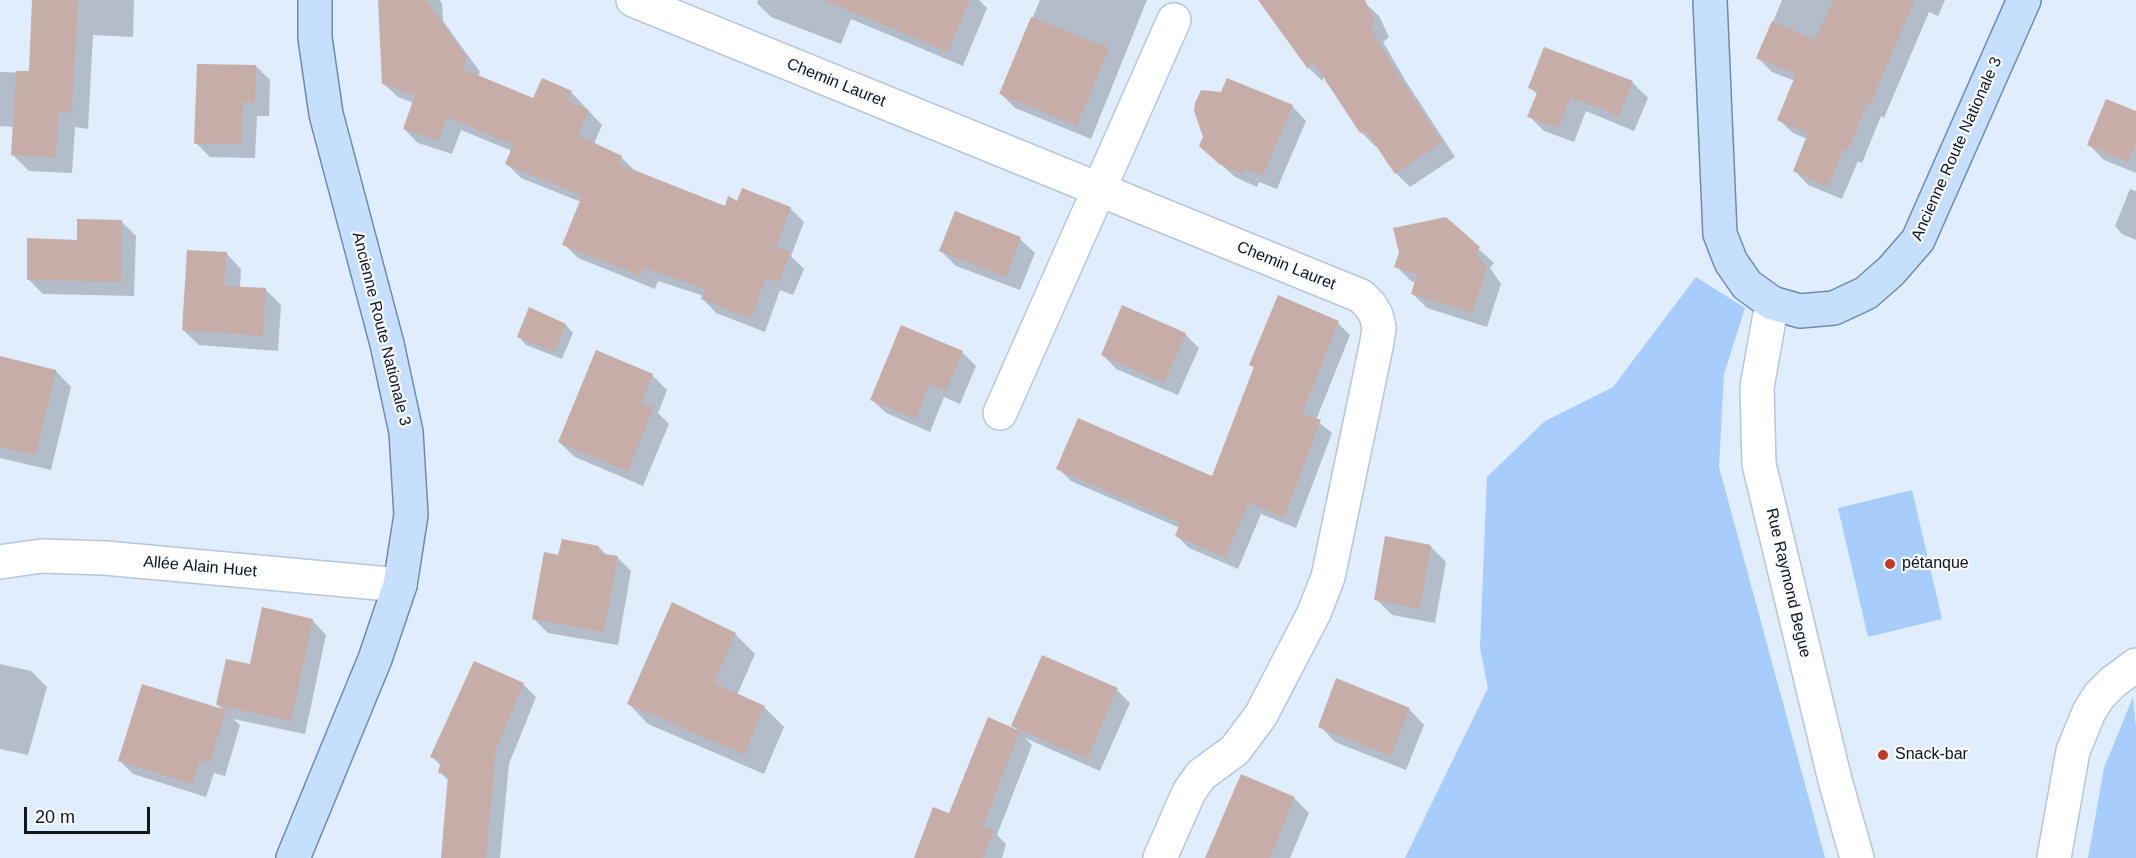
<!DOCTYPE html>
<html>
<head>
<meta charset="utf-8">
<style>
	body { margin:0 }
	#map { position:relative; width:2136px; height:858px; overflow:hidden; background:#e0edfc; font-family:Helvetica,sans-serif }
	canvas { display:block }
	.scale { position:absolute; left:24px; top:807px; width:126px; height:27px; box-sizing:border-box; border:3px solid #10161c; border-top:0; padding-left:8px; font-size:18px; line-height:21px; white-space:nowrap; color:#10161c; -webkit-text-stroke:4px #f6f9fd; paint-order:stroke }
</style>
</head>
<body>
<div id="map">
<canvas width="2136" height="858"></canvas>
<div class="scale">20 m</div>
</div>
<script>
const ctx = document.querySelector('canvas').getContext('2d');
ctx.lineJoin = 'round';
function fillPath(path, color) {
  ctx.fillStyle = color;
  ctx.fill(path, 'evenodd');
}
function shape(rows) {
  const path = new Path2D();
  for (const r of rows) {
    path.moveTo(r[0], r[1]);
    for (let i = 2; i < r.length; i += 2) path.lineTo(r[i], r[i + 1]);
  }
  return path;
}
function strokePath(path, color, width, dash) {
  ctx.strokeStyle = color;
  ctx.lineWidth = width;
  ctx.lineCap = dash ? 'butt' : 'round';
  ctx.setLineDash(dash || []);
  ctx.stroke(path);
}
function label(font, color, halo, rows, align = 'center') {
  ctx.font = font + ' Helvetica,sans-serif';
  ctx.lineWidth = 4.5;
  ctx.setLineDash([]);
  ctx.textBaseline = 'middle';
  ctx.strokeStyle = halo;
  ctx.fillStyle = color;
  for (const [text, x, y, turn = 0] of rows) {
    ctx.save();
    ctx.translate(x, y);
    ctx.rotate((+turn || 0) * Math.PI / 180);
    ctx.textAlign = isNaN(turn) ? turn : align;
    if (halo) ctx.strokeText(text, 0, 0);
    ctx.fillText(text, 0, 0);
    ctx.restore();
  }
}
const green = shape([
	[1696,277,1745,308,1724,374,1719,467,1825,858,1405,858,1488,688,1480,648,1487,477,1545,421,1613,387],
	[1912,490,1942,619,1868,637,1838,508],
	[2133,697,2136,729,2136,858,2088,858,2104,768]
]);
const shadow = shape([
	[33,0,134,0,133,37,93,35,88,129,75,127,72,173,29,171,12,154,14,127,0,126,0,72,30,73],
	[379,0,439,0,442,3,443,21,480,72,478,77,534,100,571,92,602,125,594,144,621,157,635,171,726,208,738,203,790,208,804,222,791,256,804,269,793,295,780,290,765,332,716,313,703,299,704,296,658,281,655,289,578,258,564,244,581,202,521,178,507,164,512,151,461,130,452,154,418,143,404,129,414,103,398,97,383,83],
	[758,0,979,0,987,8,963,66,851,19,841,44,771,17,757,3],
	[1040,0,1147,0,1091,139,1015,108,1001,94],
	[1280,0,1360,0,1364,2,1379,16,1389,37,1383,42,1407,83,1455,157,1410,187,1396,173,1377,146,1376,147,1362,133,1324,76,1322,81,1309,68,1267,9],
	[1782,0,1945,0,1938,16,1929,12,1884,118,1881,116,1862,163,1858,161,1842,199,1808,185,1795,171,1807,139,1793,133,1779,120,1795,81,1772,72,1758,58],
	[1545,48,1633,83,1648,98,1634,131,1586,111,1574,142,1544,131,1529,116,1538,95,1529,87],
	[256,66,270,80,269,116,257,116,255,158,210,157,196,143],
	[1292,106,1306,121,1277,189,1259,182,1257,187,1235,177,1216,160,1204,137],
	[2136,113,2136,173,2104,160,2089,145],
	[2130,189,2136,191,2136,240,2122,234,2115,226],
	[1445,219,1494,263,1490,268,1501,284,1487,327,1427,308,1412,293,1416,283,1411,281,1396,266,1400,253],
	[121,221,136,236,134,296,43,294,28,279,78,241],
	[1020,239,1035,253,1020,290,956,266,941,251],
	[226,253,241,269,240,288,266,290,281,305,278,351,199,345,183,330],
	[1338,323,1350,335,1316,420,1332,433,1296,528,1261,514,1238,569,1189,548,1177,536,1180,528,1071,481,1058,468,1213,478,1255,369,1251,365],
	[566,325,573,333,562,359,526,345,519,337],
	[1185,334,1199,348,1178,395,1116,369,1103,355],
	[962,352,976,366,960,404,944,397,930,432,886,413,871,399],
	[0,358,56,371,71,387,51,470,0,458],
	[652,375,667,390,658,413,669,424,643,486,575,457,559,442],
	[1430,546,1446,562,1435,623,1392,615,1376,599],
	[599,547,607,556,617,557,631,571,618,645,548,633,533,618,559,556],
	[312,620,326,635,305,734,233,719,240,725,225,776,214,773,206,797,133,774,119,760,224,711,217,704,251,666],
	[735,634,755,654,737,695,764,707,784,727,764,774,648,724,629,704],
	[0,664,31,671,47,687,28,755,0,749],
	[523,684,536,697,509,764,500,858,442,858,449,781,440,772,441,766,432,757],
	[1117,690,1130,703,1100,771,1025,738,1032,745,997,835,1006,844,1002,858,923,858,950,815,989,719,1020,733,1013,725],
	[1409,709,1424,725,1406,770,1335,742,1320,726],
	[1294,798,1309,813,1290,858,1214,858]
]);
const building = shape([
	[32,0,78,0,72,113,59,111,56,158,11,155,16,71,29,71],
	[378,0,426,0,467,57,463,69,533,98,542,78,572,91,567,100,589,110,578,135,622,156,619,164,725,206,728,196,737,201,742,188,791,207,776,247,791,253,779,282,766,278,751,319,701,299,705,289,644,268,641,276,562,245,582,196,505,164,513,145,447,117,438,141,403,129,415,95,382,84],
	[824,0,970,0,948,52],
	[1258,0,1365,0,1375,23,1370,27,1394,68,1442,142,1395,174,1366,131,1360,133,1312,60,1308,69],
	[1833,0,1915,0,1870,105,1867,104,1848,150,1844,149,1828,187,1793,171,1808,133,1777,120,1796,74,1756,58,1772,21,1815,40],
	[1031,17,1109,48,1077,126,999,94],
	[1544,47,1633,81,1619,116,1571,97,1558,128,1527,117,1538,91,1528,88],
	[197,64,256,65,255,103,243,102,242,144,194,144],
	[1227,78,1293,105,1263,176,1245,169,1243,174,1219,164,1199,146,1203,137,1194,111,1195,103,1201,90,1221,92],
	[2106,99,2136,111,2136,143,2128,162,2087,145],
	[955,211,1021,237,1006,277,939,251],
	[1446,217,1480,247,1476,253,1487,268,1472,313,1411,294,1417,274,1394,267,1399,253,1393,228],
	[77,219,122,220,121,282,27,280,27,238,77,240],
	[187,250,227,252,224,286,266,288,263,336,182,330],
	[1278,295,1339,321,1302,413,1321,420,1284,517,1249,503,1225,557,1175,536,1180,523,1056,469,1078,418,1212,476,1254,367,1249,365],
	[1122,305,1186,333,1164,383,1101,355],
	[529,307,566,324,554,352,517,337],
	[901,325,963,351,946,391,929,384,916,419,870,400],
	[596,350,653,374,641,403,654,407,628,472,558,442],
	[0,356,56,370,36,455,0,447],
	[1385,536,1431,545,1420,609,1374,600],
	[562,539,599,546,599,553,618,556,604,632,532,619,544,552,558,555],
	[672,602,736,633,714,683,765,706,744,755,627,704],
	[262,607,313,619,291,721,216,705,226,659,250,664],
	[1042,655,1118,688,1087,759,1011,726],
	[474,661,524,683,496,750,486,858,441,858,448,775,438,773,441,760,430,757],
	[1336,678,1410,708,1391,756,1318,727],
	[142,684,226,710,210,763,200,760,192,784,118,761],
	[988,717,1020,731,983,826,994,830,983,858,914,858,933,807,949,813],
	[1241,774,1295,797,1270,858,1205,858]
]);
const minor = shape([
	[633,0,1361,296,1370,305,1376,315,1379,327,1377,342,1328,577,1314,613,1261,715,1235,750,1201,775,1189,792,1160,858],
	[1772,303,1757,387,1759,464,1835,780,1857,858],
	[1000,413,1174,20],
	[0,562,42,556,105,558,400,585],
	[2054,858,2073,751,2089,712,2099,696,2113,682,2136,665]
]);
const major = shape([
	[1710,0,1720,234,1731,262,1747,285,1772,303,1800,311,1834,308,1866,293,1891,271,1918,240,2024,0],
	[293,858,375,659,400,585,411,515,406,432,387,344,326,114,315,38,315,0]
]);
const markers = [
	[1890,564,6,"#c33723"],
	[1883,755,6,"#c33723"]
];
const streetNames = [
	["Chemin Lauret",836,83,22],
	["Ancienne Route Nationale 3",1957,149,-66],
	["Chemin Lauret",1286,266,22],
	["Ancienne Route Nationale 3",381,329,76],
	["Allée Alain Huet",200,567,5],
	["Rue Raymond Begue",1788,583,77]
];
const poiNames = [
	["pétanque",1902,564],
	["Snack-bar",1895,755]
];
fillPath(green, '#a6cdfb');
fillPath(shadow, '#0003');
fillPath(building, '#c6ada8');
strokePath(minor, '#b7c6d8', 36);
strokePath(major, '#6e8aac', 36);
strokePath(minor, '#fff', 33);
strokePath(major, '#c6dffc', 33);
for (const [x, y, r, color] of markers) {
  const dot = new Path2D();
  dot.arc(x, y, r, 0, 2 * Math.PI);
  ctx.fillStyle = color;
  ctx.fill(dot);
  strokePath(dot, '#f6f9fd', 2);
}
label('16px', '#10161c', '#f6f9fd', streetNames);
label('16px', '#10161c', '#f6f9fd', poiNames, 'left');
</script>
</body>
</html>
